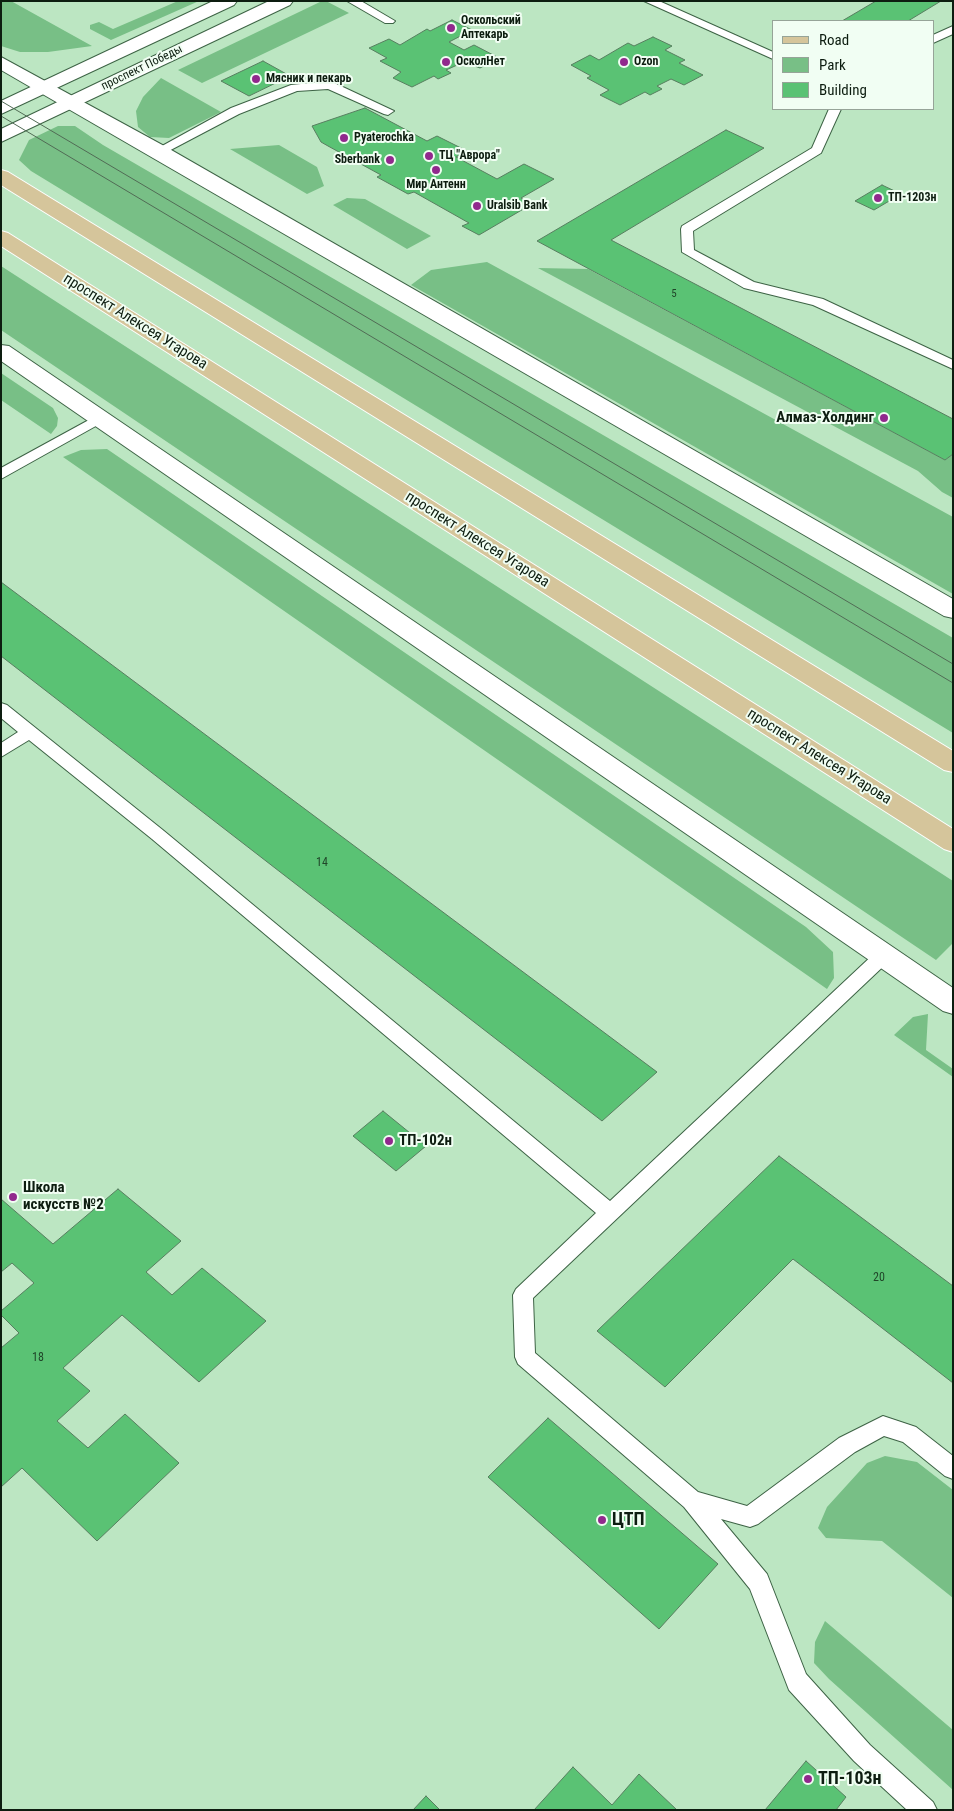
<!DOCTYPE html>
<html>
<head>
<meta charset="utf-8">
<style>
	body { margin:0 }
	#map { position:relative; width:954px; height:1811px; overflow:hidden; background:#bce6c2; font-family:"Roboto Condensed",sans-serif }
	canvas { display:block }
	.frame { position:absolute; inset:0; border:2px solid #0d1d10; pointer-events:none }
	.legend { position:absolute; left:772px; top:20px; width:162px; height:90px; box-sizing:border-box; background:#f1fef3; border:1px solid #96a498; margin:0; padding:6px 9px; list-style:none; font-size:15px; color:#0d1d10 }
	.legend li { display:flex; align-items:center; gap:10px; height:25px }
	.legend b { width:25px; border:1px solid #96a498 }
</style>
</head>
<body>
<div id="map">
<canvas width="954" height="1811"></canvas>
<div class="frame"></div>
<ul class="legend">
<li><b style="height:6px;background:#d5c59b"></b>Road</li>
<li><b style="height:14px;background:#78bf86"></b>Park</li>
<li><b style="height:14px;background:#5ac274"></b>Building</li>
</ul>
</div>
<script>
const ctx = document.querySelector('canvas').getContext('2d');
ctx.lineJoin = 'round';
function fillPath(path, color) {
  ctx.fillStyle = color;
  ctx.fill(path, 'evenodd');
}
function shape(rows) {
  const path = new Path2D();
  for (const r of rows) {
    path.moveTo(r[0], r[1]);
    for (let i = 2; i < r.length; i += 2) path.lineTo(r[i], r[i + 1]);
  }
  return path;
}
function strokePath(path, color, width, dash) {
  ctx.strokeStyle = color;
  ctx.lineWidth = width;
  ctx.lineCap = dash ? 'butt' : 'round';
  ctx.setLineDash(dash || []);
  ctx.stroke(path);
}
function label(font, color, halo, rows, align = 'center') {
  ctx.font = font + ' "Roboto Condensed",sans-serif';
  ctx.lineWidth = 4;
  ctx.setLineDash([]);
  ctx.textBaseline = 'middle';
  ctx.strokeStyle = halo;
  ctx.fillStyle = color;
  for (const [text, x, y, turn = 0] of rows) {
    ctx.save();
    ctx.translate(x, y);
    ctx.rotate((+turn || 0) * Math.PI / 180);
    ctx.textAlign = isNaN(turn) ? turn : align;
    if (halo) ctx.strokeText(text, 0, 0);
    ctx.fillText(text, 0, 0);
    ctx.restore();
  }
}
const green = shape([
	[1,1,11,1,92,46,48,52,20,52,1,46],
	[178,1,199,1,111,40,90,29,90,25,99,22,113,29],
	[322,1,326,1,349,13,202,83,178,70],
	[161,78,221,112,169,138,150,137,138,127,136,111,143,97],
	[58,126,75,126,103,145,953,638,953,733,31,171,19,160,29,140],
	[279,145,317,167,324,186,307,194,230,149],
	[347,198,365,199,431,236,407,249,333,205],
	[487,262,953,517,953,594,411,285,431,270],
	[1,266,953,881,953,943,936,960,1,330],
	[538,268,588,269,945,460,953,454,953,498,942,492,918,471],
	[1,373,53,408,58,418,57,426,51,434,1,400],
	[107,449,806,927,833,952,834,978,827,989,63,457,81,450],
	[928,1014,926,1050,953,1069,953,1077,894,1035,913,1017],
	[885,1456,917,1462,953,1490,953,1598,882,1541,826,1538,818,1528,827,1507,867,1463],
	[825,1621,953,1730,953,1790,829,1679,814,1663,815,1642]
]);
const building = shape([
	[876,1,941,1,908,21,842,21,876,1],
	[452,20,472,30,449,42,464,50,474,45,499,58,480,68,464,62,446,70,451,73,438,79,434,76,412,87,393,78,401,72,380,61,387,58,369,48,389,39,400,45,427,29,430,31,452,20],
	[653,37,672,46,665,50,685,60,679,63,703,75,684,85,671,79,657,86,662,89,650,95,645,92,620,105,600,95,609,90,587,78,591,76,571,65,590,55,599,60,628,43,634,46,653,37],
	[263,61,290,76,249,96,221,81,263,61],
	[365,108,427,141,437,136,467,151,456,157,497,179,524,164,554,179,521,198,532,204,479,235,462,226,469,223,414,192,408,194,377,177,381,175,328,146,321,142,312,126,365,108],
	[726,130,764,148,611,240,953,419,953,454,945,460,537,241,726,130],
	[882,185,901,194,874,210,855,201,882,185],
	[1,582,657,1072,602,1121,1,656,1,582],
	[383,1111,426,1146,396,1171,353,1136,383,1111],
	[779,1156,953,1286,953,1383,793,1259,665,1387,597,1331,779,1156],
	[118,1189,181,1241,146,1272,172,1295,202,1268,266,1321,199,1382,122,1315,63,1368,90,1391,57,1421,88,1448,125,1414,179,1463,97,1541,22,1468,1,1487,1,1348,19,1333,1,1315,1,1311,34,1283,12,1263,1,1272,1,1199,53,1244,118,1189],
	[548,1418,718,1564,659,1629,488,1477,548,1418],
	[806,1761,846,1797,836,1810,765,1810,806,1761],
	[573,1767,612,1805,639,1774,677,1810,534,1810,573,1767],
	[426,1796,440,1810,413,1810,426,1796]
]);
const service = shape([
	[347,1,361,1,395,21,393,23,385,23,347,1],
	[644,1,659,1,773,52,773,59,644,1],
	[953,26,953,34,933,43,933,35,953,26],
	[330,81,394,111,388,115,384,114,328,89,297,91,239,114,163,154,159,155,153,151,231,108,291,85,330,81],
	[829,109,841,109,821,153,693,231,694,250,754,282,823,299,953,360,953,369,813,305,744,288,682,252,681,229,682,226,812,148,829,109],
	[98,415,105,419,103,422,1,479,1,468,98,415],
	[1,703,7,705,164,831,610,1201,877,951,883,949,889,951,892,956,889,961,533,1298,535,1353,698,1492,747,1506,839,1438,883,1416,916,1427,953,1456,953,1479,945,1476,903,1442,884,1436,855,1452,758,1524,750,1527,721,1519,767,1574,806,1674,870,1745,933,1802,937,1810,907,1810,854,1761,789,1690,750,1589,684,1507,518,1364,515,1357,513,1295,516,1289,596,1213,152,839,29,740,1,757,1,743,18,732,1,718,1,703]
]);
const minor = shape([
	[1,57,166,147,953,599,953,618,944,616,1,70,1,57],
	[1,345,9,346,953,988,953,1014,943,1011,1,361,1,345]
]);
const secondary = shape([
	[213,1,237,1,234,5,1,114,1,101,213,1],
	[269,1,293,1,290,5,1,142,1,129,269,1]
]);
const primary = shape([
	[1,170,8,172,953,751,953,772,944,770,1,185,1,170],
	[1,231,8,233,953,829,953,852,944,849,1,246,1,231]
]);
const tram = shape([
	[1,101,953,664],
	[1,116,953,683]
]);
const markers = [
	[451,28,5,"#91298d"],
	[446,62,5,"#91298d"],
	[624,62,5,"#91298d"],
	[256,79,5,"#91298d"],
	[344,138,5,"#91298d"],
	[429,156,5,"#91298d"],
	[390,160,5,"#91298d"],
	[436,170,5,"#91298d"],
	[878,198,5,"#91298d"],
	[477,206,5,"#91298d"],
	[884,418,5,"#91298d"],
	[389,1141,5,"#91298d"],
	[13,1197,5,"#91298d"],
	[602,1520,5,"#91298d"],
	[808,1779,5,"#91298d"]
];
const farNumbernames = [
	["5",674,294]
];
const farPoinames = [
	["Оскольский",461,21],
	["Аптекарь",461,35],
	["ОсколНет",456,62],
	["Ozon",634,62],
	["Мясник и пекарь",266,79],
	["Pyaterochka",354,138],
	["ТЦ \"Аврора\"",439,156],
	["Sberbank",380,160,"right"],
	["Мир Антенн",436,185,"center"],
	["ТП-1203н",888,198],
	["Uralsib Bank",487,206]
];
const farStreetnames = [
	["проспект Победы",142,68,-26]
];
const numberNames = [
	["14",322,863],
	["20",879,1278],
	["18",38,1358]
];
const streetNames = [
	["проспект Алексея Угарова",135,322,32],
	["проспект Алексея Угарова",477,540,32],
	["проспект Алексея Угарова",819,757,32]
];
const poiNames = [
	["Алмаз-Холдинг",874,418,"right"],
	["ТП-102н",399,1141],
	["Школа",23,1188],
	["искусств №2",23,1205]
];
const nearPoinames = [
	["ЦТП",612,1520],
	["ТП-103н",818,1779]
];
fillPath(green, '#78bf86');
fillPath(building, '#5ac274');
strokePath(building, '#577e5f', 1);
strokePath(service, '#3d6345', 2);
strokePath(minor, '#3d6345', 2);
strokePath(secondary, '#3d6345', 2);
strokePath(primary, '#fff', 2);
fillPath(service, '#fff');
fillPath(minor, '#fff');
fillPath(secondary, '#fff');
fillPath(primary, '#d5c59b');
strokePath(tram, '#516b55', 1);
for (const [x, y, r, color] of markers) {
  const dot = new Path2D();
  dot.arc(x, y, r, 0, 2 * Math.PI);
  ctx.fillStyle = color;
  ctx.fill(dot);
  strokePath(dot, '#f1fef3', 2);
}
label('11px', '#204629', null, farNumbernames);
label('bold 12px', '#0d1d10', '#f1fef3', farPoinames, 'left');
label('12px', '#0d1d10', '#f1fef3', farStreetnames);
label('12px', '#204629', null, numberNames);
label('15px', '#0d1d10', '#f1fef3', streetNames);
label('bold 15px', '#0d1d10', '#f1fef3', poiNames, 'left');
label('bold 18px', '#0d1d10', '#f1fef3', nearPoinames, 'left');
</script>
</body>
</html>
